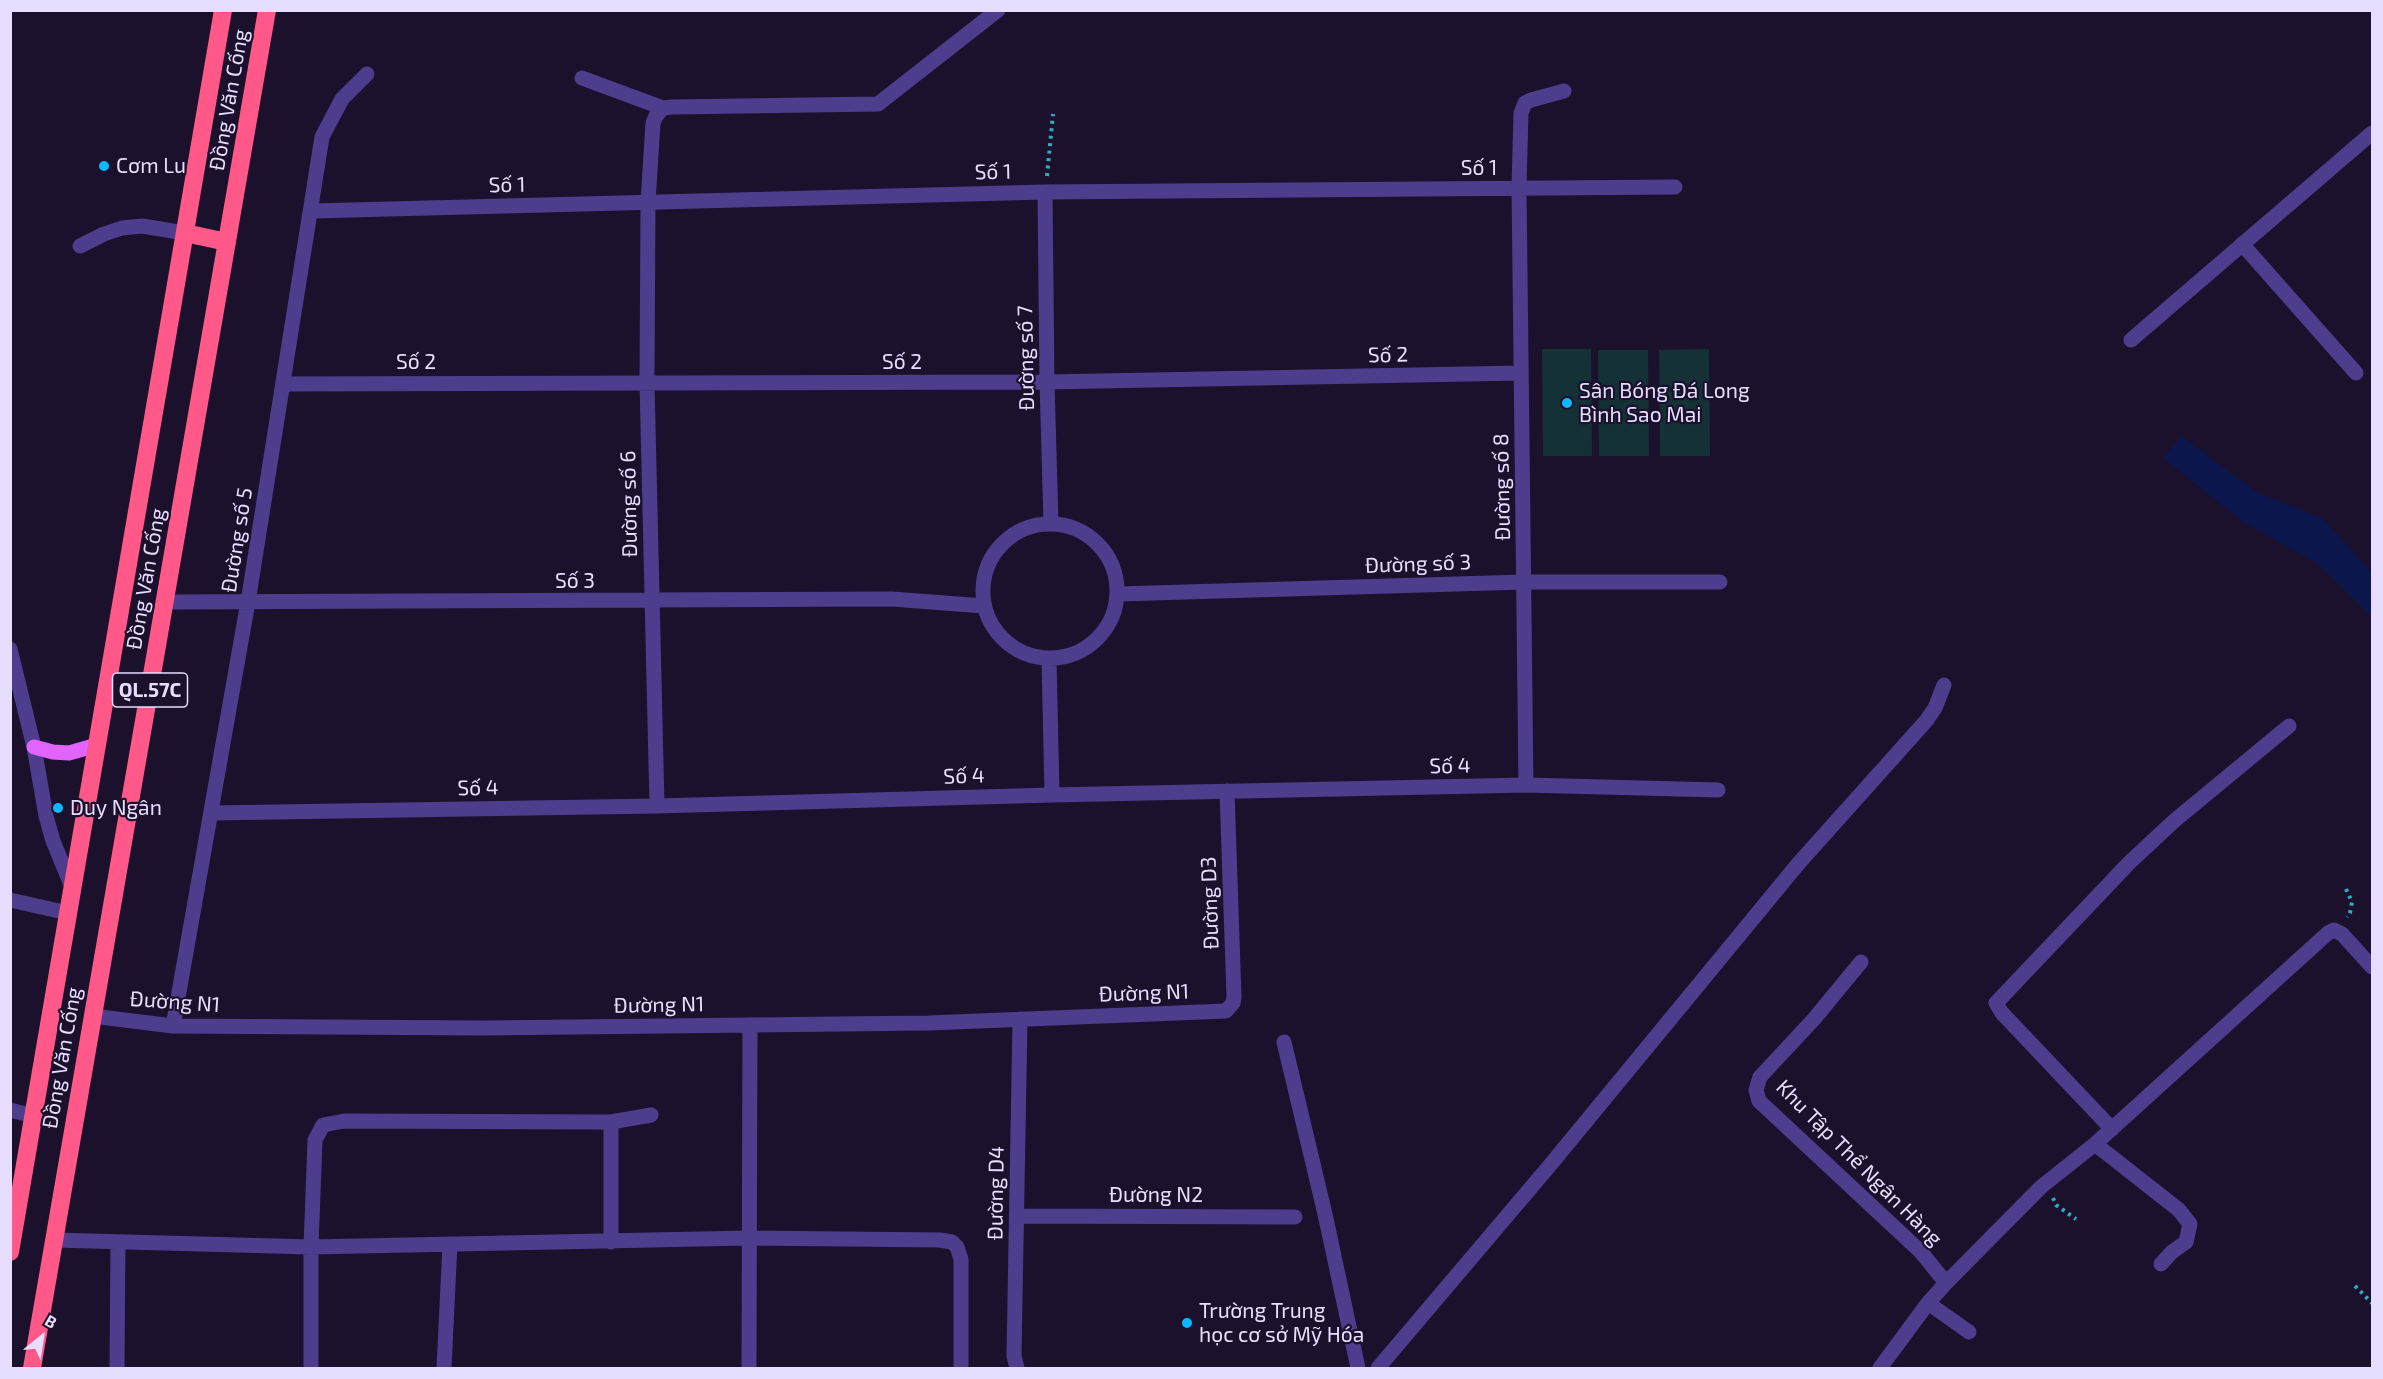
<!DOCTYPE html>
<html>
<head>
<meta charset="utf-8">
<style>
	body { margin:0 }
	#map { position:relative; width:2383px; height:1379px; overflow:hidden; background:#1b112c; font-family:"Exo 2",sans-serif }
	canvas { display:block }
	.frame { position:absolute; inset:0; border:12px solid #e7ddff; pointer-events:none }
	.north { position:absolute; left:12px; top:1307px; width:60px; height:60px; -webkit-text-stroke:4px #1b112c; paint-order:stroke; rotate:30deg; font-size:16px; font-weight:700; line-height:24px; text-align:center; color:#e7ddff }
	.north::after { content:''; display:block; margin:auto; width:21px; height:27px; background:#e7ddff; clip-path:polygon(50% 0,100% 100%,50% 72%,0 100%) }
</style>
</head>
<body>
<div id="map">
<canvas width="2383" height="1379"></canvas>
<div class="frame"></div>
<div class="north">B</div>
</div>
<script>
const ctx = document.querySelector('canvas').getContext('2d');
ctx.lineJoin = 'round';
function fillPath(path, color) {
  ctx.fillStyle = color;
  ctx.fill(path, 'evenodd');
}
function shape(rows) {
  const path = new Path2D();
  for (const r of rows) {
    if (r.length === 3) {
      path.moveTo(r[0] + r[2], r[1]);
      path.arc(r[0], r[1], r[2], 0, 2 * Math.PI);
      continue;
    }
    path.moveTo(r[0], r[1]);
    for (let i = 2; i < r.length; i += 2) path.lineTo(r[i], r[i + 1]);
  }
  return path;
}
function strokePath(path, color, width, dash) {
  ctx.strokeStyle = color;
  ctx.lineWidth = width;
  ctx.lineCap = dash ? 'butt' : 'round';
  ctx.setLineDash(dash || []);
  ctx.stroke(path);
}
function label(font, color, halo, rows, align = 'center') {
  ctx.font = font + ' "Exo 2",sans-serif';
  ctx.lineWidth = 4.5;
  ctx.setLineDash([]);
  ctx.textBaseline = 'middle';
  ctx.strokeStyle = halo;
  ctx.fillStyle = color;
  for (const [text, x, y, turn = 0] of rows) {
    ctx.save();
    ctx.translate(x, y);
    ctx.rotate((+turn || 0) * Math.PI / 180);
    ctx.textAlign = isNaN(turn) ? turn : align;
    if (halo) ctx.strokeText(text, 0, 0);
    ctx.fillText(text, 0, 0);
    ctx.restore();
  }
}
const green = shape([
	[1542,349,1591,349,1592,456,1543,456],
	[1709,349,1710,456,1660,456,1659,350],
	[1598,350,1648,350,1649,456,1599,456]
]);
const water = shape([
	[2181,436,2257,492,2323,519,2372,573,2372,617,2318,564,2242,521,2163,458]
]);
const path = shape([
	[1047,176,1053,114],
	[2346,889,2352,902,2350,913,2347,917],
	[2053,1198,2056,1205,2076,1219],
	[2355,1286,2372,1303]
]);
const minor = shape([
	[582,78,663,108],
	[1045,192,1047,382,1051,524],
	[312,211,1045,192,1675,187],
	[2242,244,2356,373],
	[80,246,104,234,122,228,142,226,185,233],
	[2131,340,2372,133],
	[283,384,1047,382,1521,373],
	[1050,591,67],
	[1118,594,1524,582,1720,582],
	[165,602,892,599,984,606],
	[10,649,34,747,46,816,53,841,72,887],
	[1049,659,1052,795],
	[1526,785,1519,188,1521,113,1525,103,1531,100,1564,91],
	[657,806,647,383,648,202,653,123,656,116,663,108,672,107,878,104,998,10],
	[211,813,657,806,1052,795,1526,785,1718,790],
	[10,900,68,913],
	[1861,962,1814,1019,1760,1077,1756,1090,1759,1101,1921,1252,1946,1283,1928,1303,1880,1368],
	[92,1016,173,1026,483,1028,929,1023,1226,1011,1233,1003,1234,997,1227,791],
	[173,1026,248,602,322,137,342,99,367,74],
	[1284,1042,1325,1214,1358,1368],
	[10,1110,34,1116],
	[611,1122,651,1115],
	[2112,1129,2002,1013,1996,1003,2129,863,2174,821,2289,726],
	[2095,1144,2328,933,2334,930,2342,934,2372,967],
	[1017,1216,1295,1217],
	[54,1240,311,1247,748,1238,940,1240,952,1242,957,1247,961,1259,961,1368],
	[1946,1283,2041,1187,2095,1144,2179,1210,2190,1224,2186,1242,2172,1252,2161,1264],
	[1928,1303,1969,1332],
	[117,1368,118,1242],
	[311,1368,311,1247,315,1140,323,1125,344,1121,611,1122,611,1242],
	[444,1368,450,1244],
	[749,1368,750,1025],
	[1017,1368,1014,1356,1020,1019],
	[1378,1368,1551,1164,1798,864,1926,721,1935,708,1944,685]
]);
const major = shape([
	[34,747,53,752,69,753,97,745]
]);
const highway = shape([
	[185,233,227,242],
	[10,1252,223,10],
	[32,1368,267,10]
]);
const markers = [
	[104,166,6,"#09b8ff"],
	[1567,403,6,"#09b8ff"],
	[58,808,6,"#09b8ff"],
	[1187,1323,6,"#09b8ff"]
];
const shields = [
	[150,690,75]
];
const shieldNames = [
	["QL.57C",150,690]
];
const streetNames = [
	["Đồng Văn Cống",229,100,-80],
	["Số 1",1479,168],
	["Số 1",993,172,-1],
	["Số 1",507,185,-1],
	["Số 2",1388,355,-1],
	["Đường số 7",1026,358,-91],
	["Số 2",416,362],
	["Số 2",902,362],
	["Đường số 8",1502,487,-91],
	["Đường số 6",629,504,-91],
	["Đường số 5",237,540,-81],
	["Đường số 3",1418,564,-2],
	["Đồng Văn Cống",146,579,-80],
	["Số 3",575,581],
	["Số 4",1450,766,-1],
	["Số 4",964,776,-2],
	["Số 4",478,788,-1],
	["Đường D3",1210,903,-92],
	["Đường N1",1144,993,-2],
	["Đường N1",175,1002,4],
	["Đường N1",659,1005,-1],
	["Đồng Văn Cống",62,1058,-80],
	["Khu Tập Thể Ngân Hàng",1859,1163,45],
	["Đường D4",996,1193,-89],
	["Đường N2",1156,1195]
];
const poiNames = [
	["Cơm Lu",116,166],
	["Sân Bóng Đá Long",1579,391],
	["Bình Sao Mai",1579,415],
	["Duy Ngân",70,808],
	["Trường Trung",1199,1311],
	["học cơ sở Mỹ Hóa",1199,1335]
];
fillPath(green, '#143137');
fillPath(water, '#0b164c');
strokePath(path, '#30aec0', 4, [3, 4.5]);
strokePath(minor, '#4e3c8c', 15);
strokePath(major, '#e264ff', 15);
strokePath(highway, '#ff5889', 18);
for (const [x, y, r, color] of markers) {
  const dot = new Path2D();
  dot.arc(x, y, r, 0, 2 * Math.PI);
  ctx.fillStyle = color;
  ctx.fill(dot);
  strokePath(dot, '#1b112c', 2);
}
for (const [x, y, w] of shields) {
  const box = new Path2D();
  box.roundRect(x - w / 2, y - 17, w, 34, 4.5);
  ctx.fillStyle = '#1b112c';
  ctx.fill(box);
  strokePath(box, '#e7ddff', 1.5);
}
label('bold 20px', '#e7ddff', null, shieldNames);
label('21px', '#e7ddff', '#1b112c', streetNames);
label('21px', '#e7ddff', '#1b112c', poiNames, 'left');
</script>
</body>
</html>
